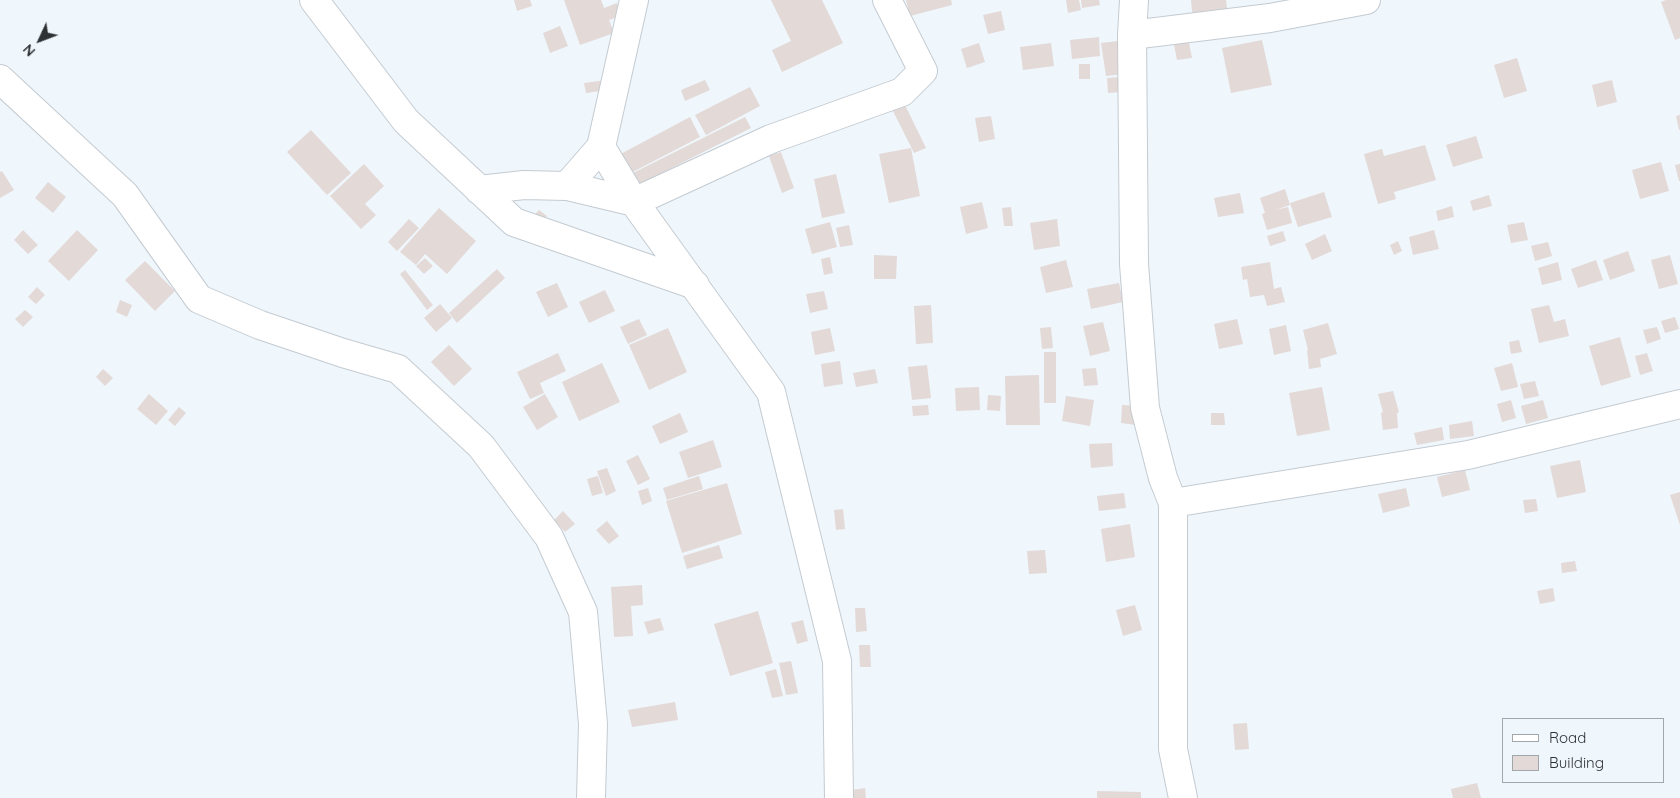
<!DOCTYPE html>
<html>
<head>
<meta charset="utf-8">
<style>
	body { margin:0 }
	#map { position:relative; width:1680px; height:798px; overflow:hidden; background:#eff6fc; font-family:Quicksand,sans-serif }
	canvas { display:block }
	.legend { position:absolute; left:1502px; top:718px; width:162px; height:65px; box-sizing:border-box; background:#eff6fc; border:1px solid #a2a7ac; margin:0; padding:6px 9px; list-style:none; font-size:15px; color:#2e3134 }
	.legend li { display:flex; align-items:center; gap:10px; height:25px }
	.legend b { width:25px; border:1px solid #a2a7ac }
	.north { position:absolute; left:15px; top:15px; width:50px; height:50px; -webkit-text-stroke:4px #eff6fc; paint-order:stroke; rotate:227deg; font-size:14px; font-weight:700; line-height:20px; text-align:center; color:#2e3134 }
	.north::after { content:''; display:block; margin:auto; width:18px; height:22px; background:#2e3134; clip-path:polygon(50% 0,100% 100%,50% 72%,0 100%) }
</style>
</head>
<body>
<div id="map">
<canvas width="1680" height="798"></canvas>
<ul class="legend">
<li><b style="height:6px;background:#fff"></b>Road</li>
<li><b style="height:14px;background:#e3d9d7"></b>Building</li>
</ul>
<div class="north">N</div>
</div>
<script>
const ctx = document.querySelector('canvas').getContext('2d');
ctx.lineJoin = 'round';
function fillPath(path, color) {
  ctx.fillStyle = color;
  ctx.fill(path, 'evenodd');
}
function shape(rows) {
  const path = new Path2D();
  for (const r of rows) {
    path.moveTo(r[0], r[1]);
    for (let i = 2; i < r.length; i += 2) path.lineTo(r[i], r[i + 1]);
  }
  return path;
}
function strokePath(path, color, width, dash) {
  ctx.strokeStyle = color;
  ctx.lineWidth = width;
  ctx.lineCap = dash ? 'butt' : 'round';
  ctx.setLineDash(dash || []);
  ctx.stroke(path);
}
const building = shape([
	[514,0,530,0,532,6,517,11],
	[564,0,601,0,604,8,617,3,621,16,609,20,614,33,580,45],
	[771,0,822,0,843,43,782,72,772,50,791,41],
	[906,0,951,0,952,5,910,16],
	[1066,0,1079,0,1081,10,1068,13],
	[1081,0,1099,0,1100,5,1082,8],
	[1191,0,1226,0,1228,16,1193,21],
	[1666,0,1680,0,1680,38,1675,40,1661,2],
	[1001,11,1005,30,988,34,983,15],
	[560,26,568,46,550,53,543,33],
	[1099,37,1100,56,1072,59,1070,40],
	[1188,38,1192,58,1177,60,1173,40],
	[1262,40,1272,85,1231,93,1222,48],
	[1118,41,1123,74,1106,76,1101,43],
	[979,43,985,62,967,68,961,49],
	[1051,43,1054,66,1023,70,1020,47],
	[1517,58,1527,91,1504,98,1494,65],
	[1079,64,1090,64,1090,79,1079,79],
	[1121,77,1122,92,1108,93,1107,78],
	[607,80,608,90,586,93,584,83],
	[705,80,710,90,685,101,681,90],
	[1612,80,1617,102,1597,107,1592,85],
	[750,87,760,106,706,135,695,115],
	[904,103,926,148,914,153,892,109],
	[1680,115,1680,130,1679,130,1676,116],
	[991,116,995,139,979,142,975,118],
	[690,117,700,137,625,176,615,157],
	[745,117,751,128,630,189,625,177],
	[311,130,351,173,327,195,287,152],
	[1476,136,1483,158,1453,167,1446,145],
	[1425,145,1436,180,1394,192,1396,199,1378,204,1364,154,1382,149,1384,156],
	[911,148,920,196,889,203,879,154],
	[781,152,794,188,782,193,769,156],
	[1661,162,1669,191,1640,199,1632,170],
	[364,164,384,186,365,204,376,215,361,229,330,196],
	[1680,164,1680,181,1679,181,1675,165],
	[2,171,14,190,0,198,0,172],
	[836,174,845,213,822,218,814,179],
	[48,182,66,197,53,213,35,198],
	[1285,189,1290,205,1275,210,1288,207,1292,223,1267,230,1262,214,1265,213,1260,198],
	[1324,192,1332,217,1298,227,1290,203],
	[1240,193,1244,213,1218,217,1214,198],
	[1489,195,1492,206,1473,211,1470,201],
	[982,202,988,228,966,234,960,207],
	[1452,206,1454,217,1438,221,1436,211],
	[1011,207,1013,226,1004,226,1002,208],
	[439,208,476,241,447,274,425,254,416,265,400,252],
	[539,210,547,216,535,229,528,222],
	[409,219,419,228,397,251,388,242],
	[1057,219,1060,246,1034,250,1030,223],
	[830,222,837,247,812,254,805,229],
	[1524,222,1528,240,1511,243,1507,225],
	[849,225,853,245,840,247,836,228],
	[23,230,38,245,28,254,14,240],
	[77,230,98,250,69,281,48,261],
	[1434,230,1439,249,1413,255,1409,237],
	[1283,231,1286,241,1270,246,1267,236],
	[1325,234,1332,251,1312,260,1305,244],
	[1398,241,1402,251,1394,255,1390,245],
	[1548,242,1552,256,1535,261,1531,246],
	[1628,251,1635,271,1610,280,1603,260],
	[874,255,897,256,896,279,874,279],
	[1670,255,1678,284,1659,289,1651,260],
	[830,257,833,273,824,275,821,259],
	[425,258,433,266,424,274,416,266],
	[1066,260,1073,287,1046,293,1040,267],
	[1596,260,1603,280,1578,288,1571,269],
	[145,261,175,291,155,311,125,280],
	[1270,262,1274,289,1281,287,1285,302,1267,306,1264,295,1250,297,1247,279,1243,280,1241,267],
	[1558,262,1562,280,1542,285,1538,268],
	[497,269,505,278,457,323,449,313],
	[405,270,433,305,427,310,400,274],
	[557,283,568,307,548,317,536,292],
	[1119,283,1123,302,1091,309,1087,289],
	[37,287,45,295,36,304,28,297],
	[605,290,615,311,589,323,579,302],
	[824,291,828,309,810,313,806,294],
	[120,300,132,305,127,317,116,312],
	[440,304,452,318,436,332,424,318],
	[931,305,933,343,916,344,914,306],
	[1549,305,1554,322,1565,319,1569,336,1539,343,1531,309],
	[25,310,33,317,23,327,15,319],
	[1675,317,1679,329,1665,333,1661,321],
	[639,319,647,335,628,344,620,327],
	[1237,319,1243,344,1219,349,1214,324],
	[1103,322,1110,351,1090,356,1083,326],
	[1328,323,1337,354,1320,359,1321,367,1309,369,1307,350,1308,350,1303,330],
	[1286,325,1291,351,1274,355,1269,329],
	[1051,327,1053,348,1042,349,1040,328],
	[1657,327,1661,339,1647,344,1643,330],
	[668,328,687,372,649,390,629,345],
	[830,328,835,351,815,355,811,332],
	[1620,337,1631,377,1601,386,1589,346],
	[1519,340,1522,352,1511,354,1509,342],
	[449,345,472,369,454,386,431,362],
	[1044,352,1056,352,1056,403,1044,403],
	[558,353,566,371,540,383,544,393,530,399,517,372],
	[1647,353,1653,371,1640,375,1635,356],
	[840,361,843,384,824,387,821,364],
	[602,363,620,402,579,421,562,382],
	[1512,363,1518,387,1501,391,1494,368],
	[927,365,931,398,912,400,908,367],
	[1096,368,1098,385,1084,386,1082,369],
	[103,369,113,378,105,386,96,377],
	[875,369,878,383,856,387,853,373],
	[1039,375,1040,425,1006,425,1005,376],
	[1535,381,1539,396,1524,399,1520,384],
	[979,387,980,410,956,411,955,388],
	[1322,387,1330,430,1297,436,1289,393],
	[1393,391,1399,412,1397,413,1398,428,1383,430,1381,413,1383,412,1378,394],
	[149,394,168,411,156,425,137,409],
	[545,394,558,417,537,430,523,407],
	[988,395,1001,396,1000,411,987,410],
	[1066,396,1094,400,1090,426,1062,421],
	[1511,400,1516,418,1502,422,1497,404],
	[1543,400,1548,418,1526,424,1521,406],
	[928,405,929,415,913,416,912,406],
	[1122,405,1137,406,1136,425,1121,423],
	[179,407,186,413,175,426,168,420],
	[680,413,688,432,660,444,652,426],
	[1211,413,1224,413,1225,425,1211,425],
	[1472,421,1474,436,1450,439,1449,425],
	[1442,427,1444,440,1417,445,1414,433],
	[713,440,722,467,688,478,679,452],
	[1112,443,1113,466,1091,468,1089,444],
	[638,455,650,479,638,485,626,461],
	[1580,460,1586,492,1557,498,1550,466],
	[607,468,616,491,606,496,597,471],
	[1465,470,1470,490,1442,497,1437,477],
	[598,476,603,493,592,496,587,479],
	[699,476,703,489,667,500,663,488],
	[727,483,742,534,682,553,666,501],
	[648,488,652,501,642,505,638,491],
	[1406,488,1410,506,1383,513,1378,494],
	[1680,492,1680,525,1670,495],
	[1124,493,1126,508,1099,511,1097,496],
	[1536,499,1538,511,1525,513,1523,500],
	[843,509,845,529,836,530,834,510],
	[563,511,575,524,565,532,554,520],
	[607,521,619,536,609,544,596,530],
	[1130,524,1135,557,1106,562,1101,529],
	[719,545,723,558,687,569,683,556],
	[1045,550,1047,573,1029,574,1027,551],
	[1575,561,1577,571,1562,573,1561,563],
	[642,585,643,605,631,606,633,636,614,637,611,587],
	[1553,588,1555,601,1540,604,1537,591],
	[1135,605,1142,630,1123,636,1116,610],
	[855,608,865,608,867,631,856,632],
	[758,611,773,663,730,676,714,624],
	[660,618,664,630,648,634,644,622],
	[803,620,808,641,797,644,791,623],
	[859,645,870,645,871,667,860,667],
	[791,661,798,693,786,695,779,663],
	[776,669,783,696,772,698,765,672],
	[675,702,678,720,632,727,628,710],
	[1247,723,1249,749,1235,750,1233,724],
	[1477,783,1481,798,1453,798,1451,789],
	[865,788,866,798,853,798,852,790],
	[1097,791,1141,792,1141,798,1097,798]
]);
const street = shape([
	[314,0,406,121,514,222,695,285],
	[1134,0,1132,35,1134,264,1145,408,1163,478,1173,503,1173,749,1183,798],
	[1132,35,1270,18,1366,0],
	[0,79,125,195,199,299,260,325,343,353,398,369,481,446,549,537,583,612,593,724,591,798],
	[601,147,634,202,771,392,837,661,839,798],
	[567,186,634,202,771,139,902,92,923,71,887,0],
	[479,190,524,185,567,186,601,147,634,0],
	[1173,503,1468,455,1680,404]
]);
fillPath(building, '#e3d9d7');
strokePath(street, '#c4cbd1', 30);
strokePath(street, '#fff', 28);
</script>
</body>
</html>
